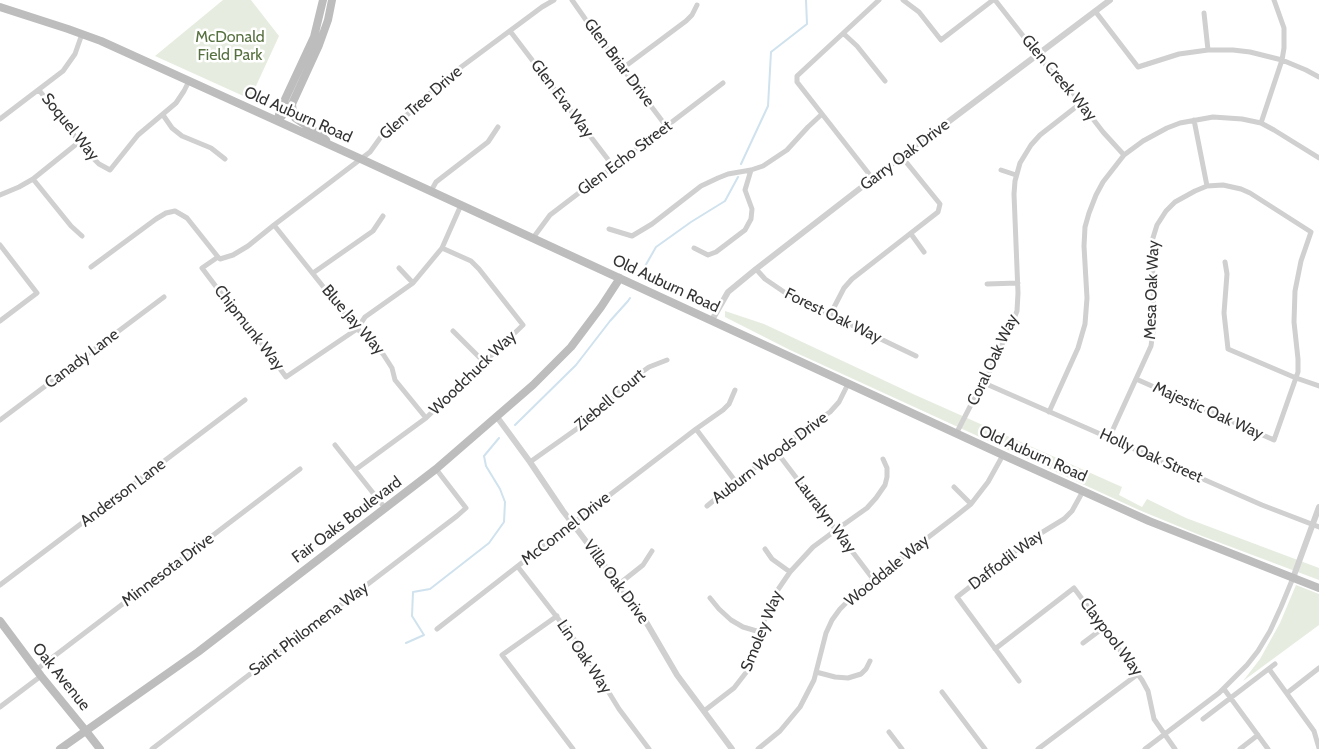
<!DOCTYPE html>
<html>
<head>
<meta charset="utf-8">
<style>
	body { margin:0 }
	canvas { display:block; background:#fff }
</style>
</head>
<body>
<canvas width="1319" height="749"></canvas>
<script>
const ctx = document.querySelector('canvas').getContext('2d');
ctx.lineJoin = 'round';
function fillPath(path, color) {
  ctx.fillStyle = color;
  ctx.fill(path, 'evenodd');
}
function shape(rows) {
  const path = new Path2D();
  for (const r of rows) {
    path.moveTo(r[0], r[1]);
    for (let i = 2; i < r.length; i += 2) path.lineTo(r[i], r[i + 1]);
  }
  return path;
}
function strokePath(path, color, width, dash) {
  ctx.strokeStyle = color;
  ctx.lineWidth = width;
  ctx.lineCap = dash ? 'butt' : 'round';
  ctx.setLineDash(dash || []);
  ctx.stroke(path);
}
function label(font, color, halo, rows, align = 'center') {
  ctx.font = font + ' Cabin,sans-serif';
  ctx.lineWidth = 5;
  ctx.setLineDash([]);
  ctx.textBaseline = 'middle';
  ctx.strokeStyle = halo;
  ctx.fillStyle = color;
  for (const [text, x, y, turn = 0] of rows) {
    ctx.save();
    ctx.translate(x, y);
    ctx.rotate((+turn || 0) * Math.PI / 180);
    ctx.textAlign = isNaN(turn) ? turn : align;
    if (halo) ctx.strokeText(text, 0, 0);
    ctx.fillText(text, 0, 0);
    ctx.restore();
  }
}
const green = shape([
	[223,0,251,0,279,36,250,99,155,56],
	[725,311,764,324,913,394,1122,487,1119,495,1142,507,1147,499,1186,518,1319,568,1319,580,1202,536,1139,510,790,350,725,317],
	[1296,585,1319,594,1319,625,1243,681,1260,659,1280,623]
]);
const stream = shape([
	[741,164,768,106,771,52,807,24,806,0],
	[640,275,656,247,691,222,725,201,738,177],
	[515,425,576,365,610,321,628,301,630,298],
	[406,643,424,635,412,616,413,592,430,589,489,543,504,522,505,502,500,489,486,466,484,456,499,438]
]);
const minor = shape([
	[572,0,586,20,666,126],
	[903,0,919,12,941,40,993,0],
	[995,0,1049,69,1073,93,1103,132,1124,155],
	[1095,11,1138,67,1179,54,1208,50,1233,50,1250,52,1282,60,1306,70,1319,77],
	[1204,13,1208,50],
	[510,31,613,166],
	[844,34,857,46,885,81],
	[623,68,686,21,692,15,697,5],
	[39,90,88,153,99,164,110,170,138,135,176,103,184,91,189,81],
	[163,115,172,128,182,136,211,148,225,159],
	[0,119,63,71,75,54,82,34],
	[1194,120,1207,186],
	[1261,123,1282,60,1284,48,1284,28,1274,0],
	[1001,170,1016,175],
	[33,179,71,226,82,236],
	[873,179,797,82,797,76,879,0],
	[431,191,436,182,488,142,498,127],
	[0,195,19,187,33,179,79,142],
	[274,225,357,329,366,336,383,354,392,368,395,380,426,418],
	[609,229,632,236,652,224,701,186,718,178,728,174,751,170,763,166,787,150,808,127,822,114],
	[911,234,924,252],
	[533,238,550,215,723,83],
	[0,245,37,293,0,321],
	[694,248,708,255,716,252,745,230,751,219,752,209,745,190,751,170],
	[218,257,220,259,233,255,248,246,274,225,370,152,383,134,418,106,435,88,449,76,542,7,554,0],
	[218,257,202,268,239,317,251,329,286,377,357,329,365,317,413,283,442,248,461,205],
	[1225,262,1227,274,1224,313,1228,349,1296,378,1319,386],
	[91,267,156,219,166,213,175,211,187,218,218,257],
	[399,268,413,283],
	[756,269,765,279,787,294,916,356],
	[313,273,373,231,383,216],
	[987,284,1018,283],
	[830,315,844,288,852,279,938,212,940,204,902,157],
	[453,331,484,362],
	[984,383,1262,505,1319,527],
	[1049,412,1078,348,1085,324,1087,298,1084,246,1085,227,1089,213,1096,195,1103,182,1124,155,1143,141,1167,128,1180,123,1213,117,1242,119,1261,123,1274,130,1319,158],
	[0,420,164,297],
	[696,429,736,482],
	[956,434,977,393,984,383,1013,321,1017,311,1018,293,1014,194,1015,181,1020,163,1031,145,1040,135,1081,103],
	[1109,438,1151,346,1154,324,1152,241,1157,225,1166,211,1175,202,1195,191,1207,186,1223,185,1241,189,1250,193,1311,232,1301,261,1295,291,1294,322,1298,359,1298,372,1274,440,1136,379],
	[335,445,385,508],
	[776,451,873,579],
	[530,462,595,416,626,385,642,372,649,367,667,360],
	[355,470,426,418,523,325,479,269,471,261,442,248],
	[954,487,971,504],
	[707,506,736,482,807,428,830,412,839,402,848,384],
	[765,549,772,559,790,572],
	[518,567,584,652,619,709,649,749],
	[619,584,643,565,652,551],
	[0,585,245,400],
	[710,598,719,609,731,620,743,627,760,632],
	[557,616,502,655,573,749],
	[437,629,573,523,696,429,723,410,729,404,735,390],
	[1083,643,1103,628],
	[995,649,1074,588,1142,680,1148,691,1154,719,1175,749],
	[1269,669,1314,731,1319,748],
	[36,670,300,469],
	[816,672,835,677,848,678,861,674,866,669,870,661],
	[1019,681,957,597,1028,541,1064,519,1072,511,1083,491],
	[1224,689,1268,749],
	[942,692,985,749],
	[1287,693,1319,668],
	[0,707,41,676],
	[704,711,734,688,748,670,757,650,760,632,769,607,777,591,790,572,813,547,836,530,867,508,876,498,885,485,887,477,887,468,883,459],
	[1203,719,1275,664],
	[889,732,902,749],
	[152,749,457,516,466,508,436,469],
	[758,749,780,731,800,707,814,680,826,633,832,620,840,609,857,592,956,516,971,504,988,482,1003,455],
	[1038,749,1138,674],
	[1145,749,1219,693,1247,665,1258,651,1270,631,1281,607,1293,578],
	[1240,749,1258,735]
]);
const tertiary = shape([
	[712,320,728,292,756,269,929,135,948,122,1110,0],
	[497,417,511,436,530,462,563,511,642,615,677,675,732,749],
	[1293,578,1319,507]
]);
const secondary = shape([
	[0,7,68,29,101,41,361,159,1003,455,1149,521,1319,588],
	[292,104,293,114,295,118,319,134,326,140],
	[278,119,280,110,314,37,323,0],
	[277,121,286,112,292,104,319,45,328,20,332,0],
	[0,621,41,676,86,731,100,749],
	[60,749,198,652,436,469,533,385,571,347,601,307,620,278]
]);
const parkNames = [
	["McDonald",230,37],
	["Field Park",230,55]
];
const streetNames = [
	["Glen Briar Drive",619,63,53],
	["Glen Creek Way",1059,78,50],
	["Glen Eva Way",562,99,53],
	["Glen Tree Drive",421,103,-41],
	["Old Auburn Road",298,115,24],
	["Soquel Way",70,127,51],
	["Garry Oak Drive",905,155,-37],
	["Glen Echo Street",625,158,-37],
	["Old Auburn Road",666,284,25],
	["Mesa Oak Way",1152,290,-88],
	["Forest Oak Way",833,316,26],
	["Blue Jay Way",353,320,49],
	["Chipmunk Way",249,328,52],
	["Canady Lane",82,359,-37],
	["Coral Oak Way",993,360,-65],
	["Woodchuck Way",473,373,-44],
	["Ziebell Court",610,400,-40],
	["Majestic Oak Way",1208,411,24],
	["Old Auburn Road",1033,454,24],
	["Holly Oak Street",1151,456,24],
	["Auburn Woods Drive",770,458,-37],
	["Anderson Lane",123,493,-37],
	["Lauralyn Way",825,515,53],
	["Fair Oaks Boulevard",347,520,-37],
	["McConnel Drive",566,529,-38],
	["Daffodil Way",1006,560,-37],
	["Minnesota Drive",168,570,-37],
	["Wooddale Way",887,571,-39],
	["Villa Oak Drive",616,582,54],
	["Saint Philomena Way",309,629,-37],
	["Smoley Way",762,631,-68],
	["Claypool Way",1111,637,53],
	["Lin Oak Way",584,657,56],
	["Oak Avenue",61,677,51]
];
fillPath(green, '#e6ecdf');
strokePath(stream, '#cfe2ee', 2);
strokePath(minor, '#d0d0d0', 5);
strokePath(tertiary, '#d0d0d0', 6);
strokePath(secondary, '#bdbdbd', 8);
label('16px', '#56703f', '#fff', parkNames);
label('16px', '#333', '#fff', streetNames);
</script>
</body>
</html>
